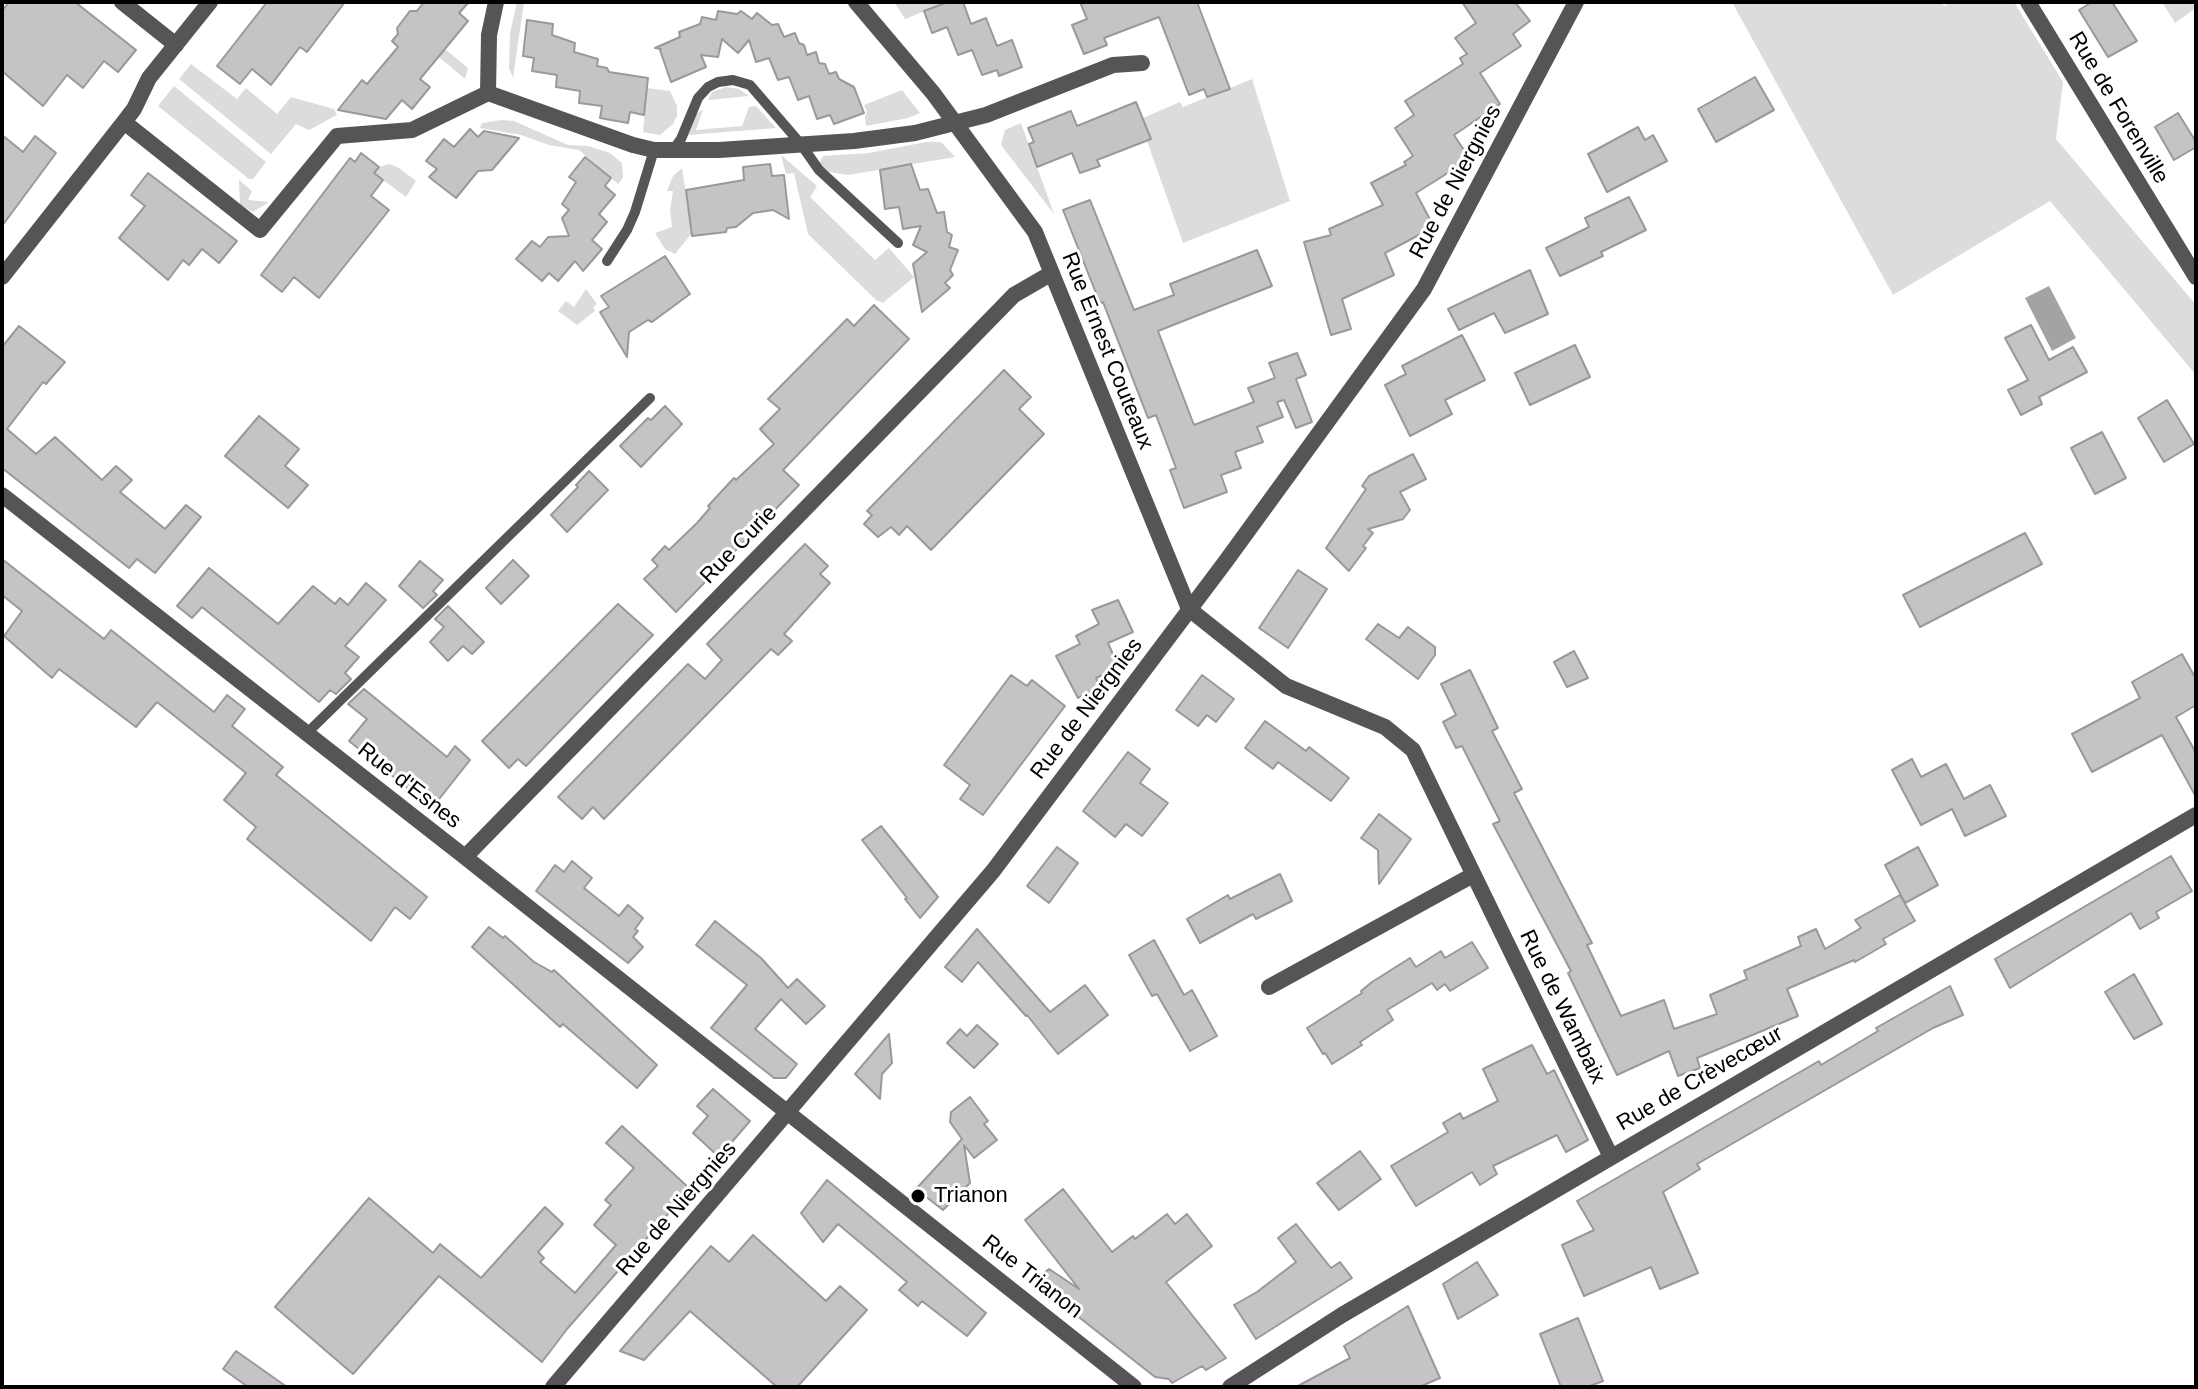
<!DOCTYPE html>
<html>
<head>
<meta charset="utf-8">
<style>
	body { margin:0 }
	#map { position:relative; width:2198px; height:1389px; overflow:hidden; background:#fff; font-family:Arial,sans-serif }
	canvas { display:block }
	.frame { position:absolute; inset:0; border:4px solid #000; pointer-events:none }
</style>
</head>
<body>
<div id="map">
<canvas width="2198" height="1389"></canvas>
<div class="frame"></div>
</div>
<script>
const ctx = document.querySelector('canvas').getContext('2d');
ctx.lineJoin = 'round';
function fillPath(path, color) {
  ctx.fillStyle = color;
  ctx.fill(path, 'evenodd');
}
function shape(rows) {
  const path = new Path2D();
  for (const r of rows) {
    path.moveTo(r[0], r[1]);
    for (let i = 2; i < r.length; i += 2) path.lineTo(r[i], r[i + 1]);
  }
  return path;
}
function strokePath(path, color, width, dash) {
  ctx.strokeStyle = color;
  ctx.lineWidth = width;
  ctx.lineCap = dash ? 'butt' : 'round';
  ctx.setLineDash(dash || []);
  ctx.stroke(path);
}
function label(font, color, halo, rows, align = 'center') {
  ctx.font = font + ' Arial,sans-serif';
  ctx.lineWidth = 6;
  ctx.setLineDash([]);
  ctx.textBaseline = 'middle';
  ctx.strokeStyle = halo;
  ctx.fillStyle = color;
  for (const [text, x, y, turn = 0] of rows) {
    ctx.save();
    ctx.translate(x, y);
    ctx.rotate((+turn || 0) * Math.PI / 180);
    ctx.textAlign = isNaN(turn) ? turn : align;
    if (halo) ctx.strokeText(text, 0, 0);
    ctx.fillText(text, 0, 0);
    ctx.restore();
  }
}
const green = shape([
	[517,2,524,2,513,78,509,68,510,33],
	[894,2,948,2,905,19],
	[1732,2,1941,2,1944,6,1951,2,2014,2,2063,82,2056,139,2196,305,2196,375,2050,201,1893,295],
	[2162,2,2196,2,2196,8,2175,23],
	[439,44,468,68,465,79,432,51],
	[191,64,237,99,246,88,277,114,291,97,334,109,337,115,309,130,296,124,271,154,179,79],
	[1252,79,1290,201,1183,243,1147,141,1151,138,1143,118,1180,102,1183,107],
	[174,86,266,162,253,179,249,179,158,106],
	[726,87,739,89,749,96,708,100,712,92],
	[647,88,670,91,677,106,677,116,673,124,660,135,643,132],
	[902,90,920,113,908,118,866,126,865,117,867,111,864,105],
	[756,106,776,128,688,135,695,116,700,111,703,110,696,130,742,126,749,107],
	[501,120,514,121,568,145,588,146,610,153,622,163,623,178,618,184,579,150,549,145,521,135,480,128,482,123],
	[1021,123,1037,167,1054,214,1001,145,1005,130],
	[926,142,941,142,955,157,848,175,829,172,819,164,823,156,869,153],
	[781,155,817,186,810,197,875,260,889,248,914,277,883,303,876,300,808,234,794,173,786,174],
	[389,164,399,168,416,181,406,197,374,173,379,167],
	[682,168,692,233,675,254,665,249,655,233,672,227,670,210,673,191,667,191,673,176],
	[239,180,252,191,248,200,269,202,253,212,240,205],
	[586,289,597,304,593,307,595,311,577,325,558,311,566,301,574,307]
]);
const water = shape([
	[2049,286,2076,338,2052,351,2025,298]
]);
const building = shape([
	[9,2,75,2,136,50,118,72,104,61,83,88,67,75,43,106,2,71,2,11,9,2],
	[267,2,345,2,307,52,300,47,271,85,252,69,240,84,217,66,267,2],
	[424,2,469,2,459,13,468,21,420,79,430,87,412,109,402,100,386,119,338,110,362,80,367,84,398,47,392,41,398,34,397,28,410,11,417,11,424,2],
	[948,2,963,2,971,24,986,18,997,46,1012,40,1022,67,999,76,997,70,982,75,972,50,958,55,947,27,932,33,924,11,948,2],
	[1080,2,1197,2,1230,89,1207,97,1204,89,1189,95,1159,17,1104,38,1107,45,1084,54,1072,25,1087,19,1080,2],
	[1462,2,1515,2,1530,21,1513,34,1521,46,1480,73,1500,104,1454,135,1470,159,1416,193,1434,227,1385,253,1394,275,1342,299,1351,329,1331,335,1304,242,1331,235,1329,229,1383,205,1371,183,1406,165,1404,162,1413,156,1395,128,1414,115,1405,101,1463,64,1460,58,1467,54,1455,38,1476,23,1462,2],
	[2092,2,2112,2,2137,41,2108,57,2079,10,2092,2],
	[718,11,737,14,741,11,752,19,757,13,772,25,778,24,784,37,795,33,799,43,804,45,807,55,816,52,819,63,825,64,829,74,836,72,839,79,854,87,864,113,834,124,830,115,817,119,809,96,798,100,789,77,778,80,769,58,756,62,749,40,738,53,722,39,718,57,701,55,706,67,671,82,660,50,661,49,655,48,680,37,679,32,700,24,702,17,716,20,718,11],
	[527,20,553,24,552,35,575,43,574,52,598,59,597,66,607,68,609,72,648,78,644,115,630,112,628,123,600,118,602,106,579,103,580,91,556,87,557,75,532,71,534,58,523,56,527,20],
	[1755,77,1774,110,1716,142,1698,109,1755,77],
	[1136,102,1151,139,1097,160,1100,166,1080,173,1072,153,1037,167,1029,144,1034,142,1028,128,1071,111,1077,126,1136,102],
	[2178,113,2196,142,2196,147,2174,160,2155,127,2178,113],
	[1638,127,1645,140,1653,135,1667,161,1607,192,1588,154,1638,127],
	[470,129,478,137,484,131,519,138,492,170,478,171,456,198,429,177,437,169,426,161,444,139,454,147,470,129],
	[2,135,23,152,35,136,56,153,2,226,2,135],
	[361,153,379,167,374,173,383,180,371,196,389,210,319,298,294,277,282,292,261,275,350,158,355,162,361,153],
	[585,157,611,178,605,186,615,195,599,214,607,222,592,240,602,249,583,271,575,261,558,281,549,273,542,281,516,259,532,241,540,247,548,237,569,236,562,218,569,210,562,204,576,182,569,177,585,157],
	[770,164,772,176,784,175,789,219,773,210,753,213,736,227,727,228,726,232,692,236,686,190,744,180,743,167,770,164],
	[911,164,920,190,928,189,937,213,944,212,947,232,952,235,949,247,958,250,950,270,953,275,945,283,950,288,922,312,913,264,927,252,913,245,921,226,903,229,899,207,885,209,880,170,911,164],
	[148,173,237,241,219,263,202,249,189,265,183,260,168,280,119,238,145,206,131,195,148,173],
	[1629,197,1646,230,1601,252,1603,256,1560,276,1546,248,1589,227,1585,218,1629,197],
	[1090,200,1134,310,1174,295,1170,284,1257,250,1272,286,1158,331,1194,425,1254,402,1248,388,1275,378,1269,363,1297,353,1306,375,1296,379,1312,422,1296,428,1284,400,1277,402,1283,417,1257,427,1263,442,1235,452,1241,468,1221,475,1227,492,1184,508,1170,470,1176,468,1156,415,1148,418,1103,302,1100,303,1063,210,1090,200],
	[665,256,690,294,652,322,648,320,629,332,627,357,600,312,609,307,601,296,665,256],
	[1530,270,1548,314,1505,333,1494,313,1459,330,1448,309,1530,270],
	[874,305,909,339,783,470,799,485,676,612,644,579,658,566,652,560,665,546,669,550,697,523,710,508,708,506,734,478,736,480,774,444,760,429,780,409,768,399,847,319,854,326,874,305],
	[2031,325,2049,360,2073,347,2087,372,2039,397,2042,404,2021,415,2008,390,2028,380,2005,338,2031,325],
	[19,326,65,362,46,384,43,382,7,429,36,454,55,437,102,480,116,466,132,480,120,492,165,529,186,505,201,517,155,573,137,559,129,568,2,468,2,347,19,326],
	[1462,335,1485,380,1445,400,1452,414,1410,436,1385,385,1406,374,1402,366,1462,335],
	[1575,345,1590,377,1530,405,1515,373,1575,345],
	[1004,370,1031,397,1019,409,1044,434,931,550,907,526,899,535,891,527,878,537,864,524,872,515,867,511,1004,370],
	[2167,400,2194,444,2164,462,2138,418,2167,400],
	[665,406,682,424,641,467,620,446,648,418,651,420,665,406],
	[259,416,299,449,285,466,308,485,288,508,225,456,259,416],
	[2102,432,2126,478,2095,494,2071,448,2102,432],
	[1413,454,1426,479,1400,492,1410,510,1403,519,1368,529,1373,533,1363,546,1366,548,1349,571,1326,548,1366,489,1362,486,1369,476,1413,454],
	[589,471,608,490,567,532,551,515,578,487,576,485,589,471],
	[2025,533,2042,564,1920,627,1903,595,2025,533],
	[805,544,828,566,820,574,830,583,784,634,792,641,778,655,771,649,604,819,593,807,582,819,558,797,688,664,705,679,722,660,707,644,805,544],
	[2,559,104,639,111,630,214,712,227,695,245,709,232,726,283,767,276,775,427,897,410,919,395,907,371,941,247,839,256,827,224,800,246,773,157,702,136,727,59,669,52,678,4,636,22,611,2,595,2,559],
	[513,560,529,576,501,604,486,588,513,560],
	[420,561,443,580,433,591,437,595,423,608,399,586,420,561],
	[209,568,278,624,313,586,335,604,340,598,348,605,366,583,386,600,345,646,359,657,345,673,351,679,336,694,330,690,319,702,202,607,192,618,177,606,209,568],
	[1298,570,1327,589,1288,648,1259,628,1298,570],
	[1118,600,1133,632,1108,643,1119,668,1096,678,1100,687,1078,698,1056,656,1080,644,1076,636,1099,624,1092,610,1118,600],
	[618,604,653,635,526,766,518,759,509,768,482,741,618,604],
	[448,606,484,642,472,654,463,646,448,661,430,642,444,627,435,619,448,606],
	[1378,624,1399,638,1408,627,1435,647,1435,655,1418,679,1366,639,1378,624],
	[1574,651,1588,678,1567,687,1554,662,1574,651],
	[2182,654,2196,679,2196,705,2176,717,2196,753,2196,797,2162,735,2092,772,2072,734,2140,698,2132,682,2182,654],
	[1470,670,1498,728,1492,731,1522,789,1514,793,1592,943,1587,945,1621,1016,1664,1000,1674,1029,1717,1014,1710,995,1747,979,1744,971,1801,946,1798,937,1816,929,1825,949,1861,928,1855,920,1900,895,1915,921,1883,939,1886,944,1855,962,1854,960,1787,989,1798,1016,1697,1058,1700,1068,1678,1076,1669,1051,1617,1075,1568,973,1571,971,1493,824,1500,821,1462,746,1456,748,1443,722,1456,715,1441,684,1470,670],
	[1011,675,1027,686,1032,680,1065,706,983,815,960,799,970,785,944,765,1011,675],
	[1202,675,1234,699,1216,722,1207,715,1198,726,1176,710,1202,675],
	[364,689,447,757,455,746,470,760,432,808,349,741,367,719,348,704,364,689],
	[1265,721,1306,751,1309,747,1349,778,1331,801,1278,762,1273,769,1245,748,1265,721],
	[1128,752,1150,769,1140,783,1168,803,1142,836,1126,824,1115,837,1083,811,1128,752],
	[1912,759,1921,777,1946,764,1964,799,1990,785,2006,816,1965,836,1952,809,1921,825,1892,770,1912,759],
	[1379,814,1411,839,1379,884,1378,850,1361,838,1379,814],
	[881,826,938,897,920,918,905,899,907,898,862,840,881,826],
	[1057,847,1078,863,1049,903,1027,886,1057,847],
	[1918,847,1938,885,1905,903,1885,865,1918,847],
	[2171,856,2192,891,2156,912,2159,918,2140,929,2131,913,2010,988,1995,959,2171,856],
	[572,861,592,878,584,888,619,916,628,905,643,918,635,929,638,931,633,937,643,947,628,963,536,891,555,865,564,872,572,861],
	[1280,874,1292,901,1256,919,1253,914,1200,943,1187,919,1228,895,1230,899,1280,874],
	[715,921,761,958,788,988,797,979,825,1006,806,1024,781,999,755,1029,797,1064,786,1078,774,1078,711,1028,747,985,696,945,715,921],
	[489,927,503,938,505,936,534,962,552,972,554,970,657,1065,637,1088,563,1024,560,1027,472,947,489,927],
	[977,929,1050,1012,1085,985,1108,1015,1058,1054,1027,1015,1026,1016,978,962,962,982,945,967,977,929],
	[1154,940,1184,995,1192,990,1217,1036,1190,1051,1157,994,1152,996,1129,955,1154,940],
	[1472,942,1488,968,1450,991,1445,984,1437,990,1432,983,1387,1010,1393,1020,1360,1042,1362,1045,1332,1064,1325,1053,1323,1054,1307,1028,1362,993,1361,991,1372,982,1410,958,1416,967,1441,951,1445,958,1472,942],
	[2134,974,2162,1024,2134,1039,2105,992,2134,974],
	[1950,986,1963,1015,1933,1028,1697,1164,1700,1169,1663,1192,1698,1273,1660,1289,1651,1267,1584,1296,1562,1245,1594,1230,1577,1201,1819,1061,1821,1065,1878,1031,1876,1028,1950,986],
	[977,1025,998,1044,974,1068,947,1043,960,1029,967,1036,977,1025],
	[889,1034,892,1063,882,1074,880,1099,855,1074,889,1034],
	[1532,1045,1547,1074,1554,1070,1588,1140,1566,1152,1557,1135,1493,1166,1497,1174,1480,1185,1472,1172,1416,1206,1391,1166,1448,1132,1443,1123,1460,1113,1463,1119,1498,1101,1483,1069,1532,1045],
	[713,1089,750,1121,719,1157,693,1133,708,1116,697,1106,713,1089],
	[970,1097,988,1121,984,1124,997,1140,974,1158,964,1145,970,1183,943,1210,916,1189,962,1139,950,1122,951,1112,970,1097],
	[622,1126,690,1189,567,1329,542,1362,439,1276,353,1374,275,1307,369,1198,433,1253,440,1244,481,1278,545,1207,563,1224,538,1252,544,1258,540,1262,575,1293,616,1245,594,1225,611,1205,605,1200,634,1168,606,1143,622,1126],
	[1360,1151,1381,1179,1339,1210,1317,1183,1360,1151],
	[827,1180,986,1313,967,1336,922,1301,918,1306,899,1290,907,1282,838,1224,823,1242,801,1213,827,1180],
	[1063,1189,1112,1252,1133,1236,1135,1239,1167,1214,1175,1224,1187,1214,1212,1246,1166,1282,1226,1358,1206,1370,1202,1366,1172,1383,1169,1379,1155,1377,1033,1281,1049,1269,1079,1289,1025,1220,1063,1189],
	[1296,1224,1331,1268,1340,1262,1352,1278,1256,1339,1234,1305,1257,1292,1296,1262,1278,1238,1296,1224],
	[753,1235,826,1301,840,1286,867,1310,797,1387,777,1387,690,1311,644,1360,620,1351,711,1246,729,1262,753,1235],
	[1477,1262,1498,1295,1458,1319,1443,1284,1477,1262],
	[1408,1306,1440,1378,1419,1387,1296,1387,1350,1358,1344,1346,1408,1306],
	[1578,1318,1603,1381,1587,1387,1561,1387,1540,1334,1578,1318],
	[236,1351,287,1387,248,1387,223,1369,236,1351]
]);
const service = shape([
	[673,150,681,139,698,98,708,87,718,82,733,80,750,85,800,143,819,170,898,243],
	[607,261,627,230,635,212,654,150],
	[306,734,650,398]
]);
const minor = shape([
	[122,2,176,45],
	[856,2,933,93,1035,232,1189,609,1286,686,1385,727,1413,750,1611,1157],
	[2028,2,2196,277],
	[488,93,489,35,496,2],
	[124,122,260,230,337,136,412,130,488,93,633,145,654,150,719,150,854,141,915,133,986,115,1113,65,1142,63],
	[2,277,124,122,134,109,149,78,210,2],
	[2,495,465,857,1134,1387],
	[465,857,1014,295,1052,273],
	[1269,987,1473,875]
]);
const tertiary = shape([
	[553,1387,993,871,1226,561,1424,289,1576,2],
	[1230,1387,1342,1315,2196,815]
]);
const markers = [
	[918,1196,8,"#000"]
];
const streetNames = [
	["Rue de Forenville",2118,108,59],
	["Rue de Niergnies",1456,182,-62],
	["Rue Ernest Couteaux",1107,351,68],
	["Rue Curie",739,545,-46],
	["Rue de Niergnies",1087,709,-53],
	["Rue d'Esnes",409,786,38],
	["Rue de Wambaix",1562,1007,64],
	["Rue de Crèvecœur",1700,1079,-30],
	["Rue de Niergnies",677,1209,-49],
	["Rue Trianon",1032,1277,38]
];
const poiNames = [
	["Trianon",934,1196]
];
fillPath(green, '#dcdcdc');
fillPath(water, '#a3a3a3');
fillPath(building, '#c4c4c4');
strokePath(building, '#999', 2);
strokePath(service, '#555', 10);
strokePath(minor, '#555', 16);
strokePath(tertiary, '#555', 16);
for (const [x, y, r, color] of markers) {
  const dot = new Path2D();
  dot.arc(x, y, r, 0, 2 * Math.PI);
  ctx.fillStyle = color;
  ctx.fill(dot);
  strokePath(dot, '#fff', 3);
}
label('22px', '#000', '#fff', streetNames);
label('22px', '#000', '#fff', poiNames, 'left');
</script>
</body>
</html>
